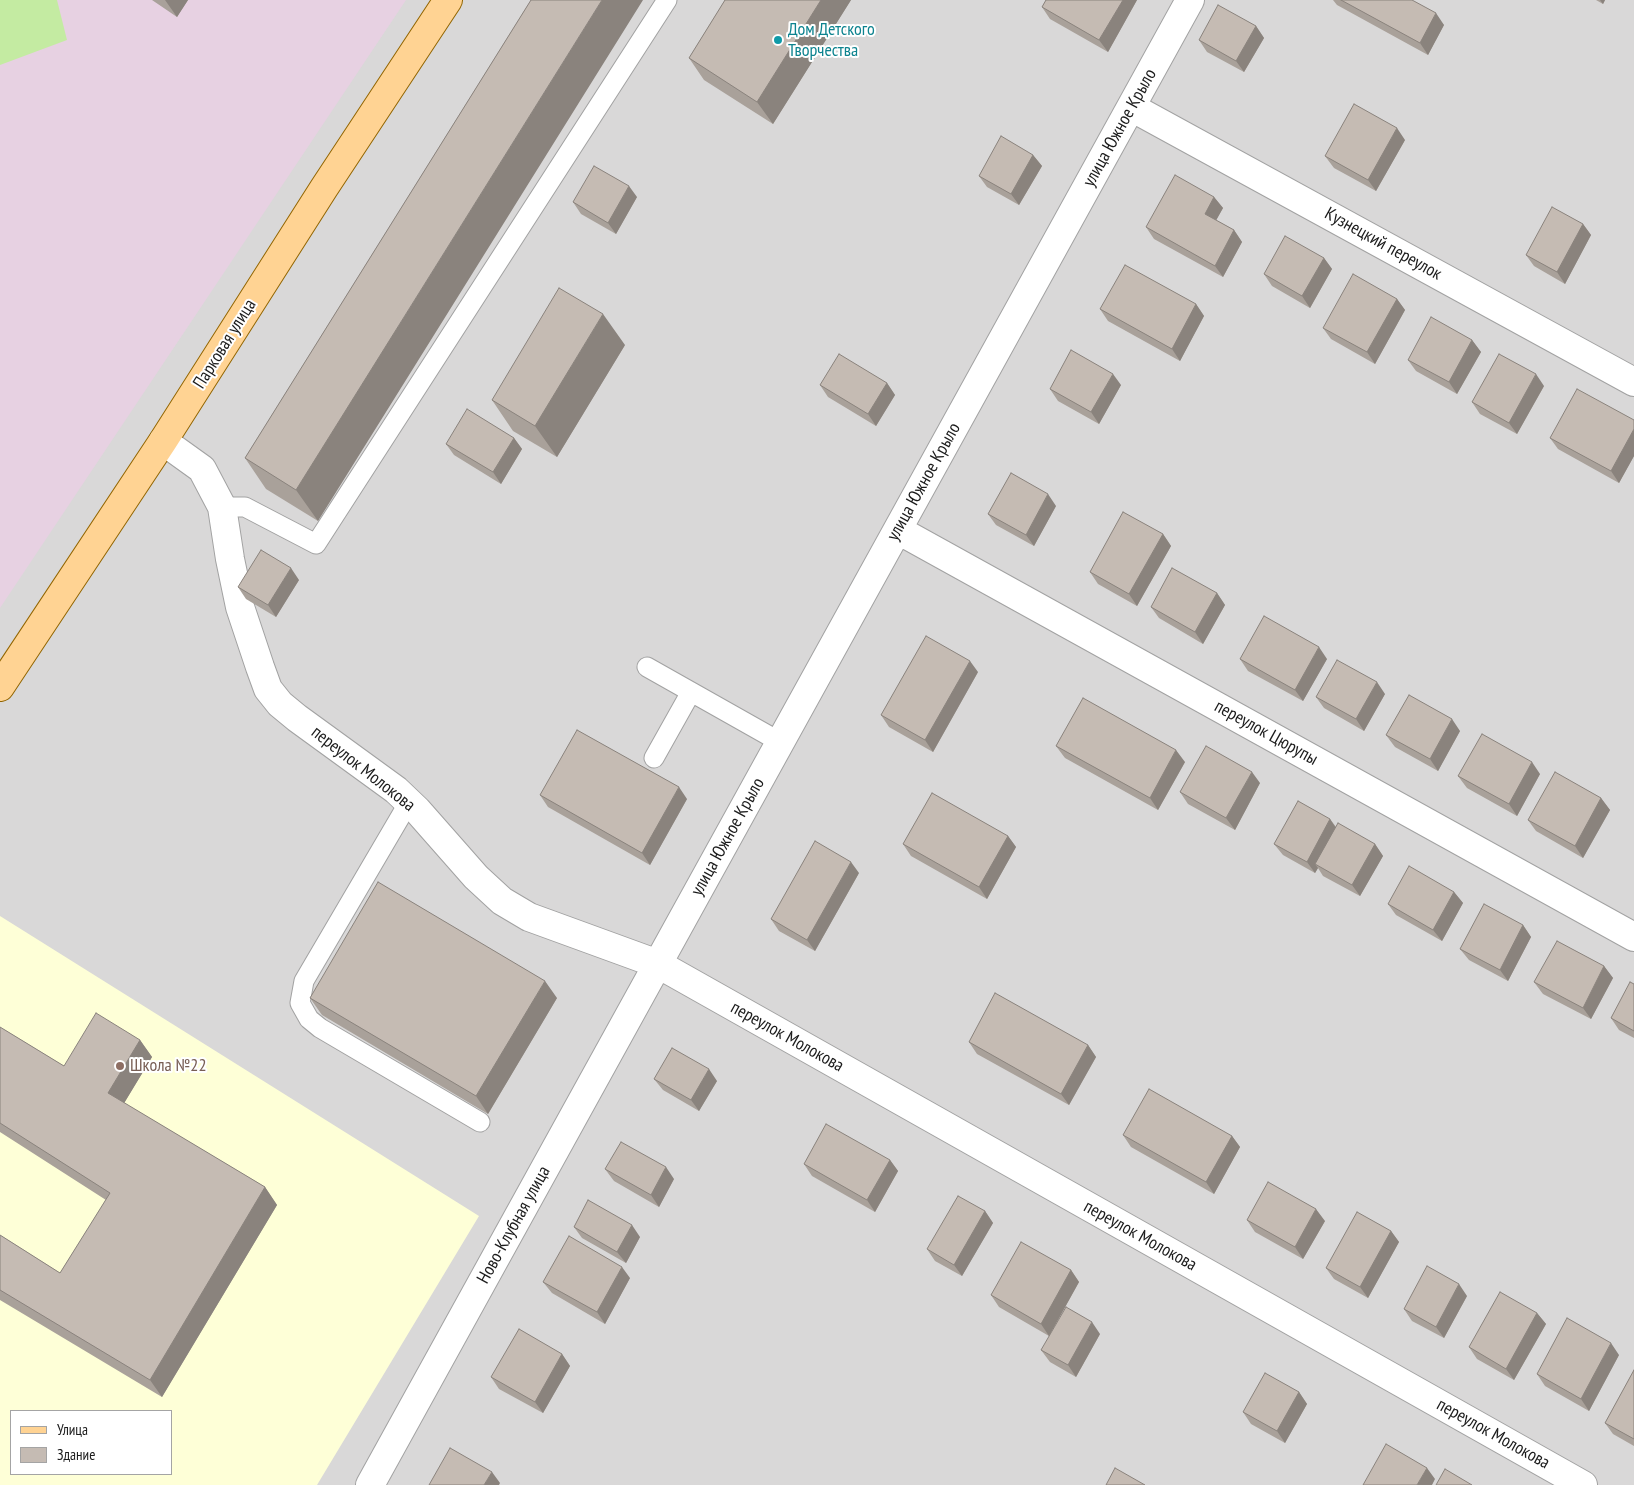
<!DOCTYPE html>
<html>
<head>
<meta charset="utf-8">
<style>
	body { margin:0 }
	#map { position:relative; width:1634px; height:1485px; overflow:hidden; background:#ede9df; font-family:"PT Sans Narrow",sans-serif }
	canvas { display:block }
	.legend { position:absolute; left:10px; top:1410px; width:162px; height:65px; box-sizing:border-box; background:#fff; border:1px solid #a4a4a4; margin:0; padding:6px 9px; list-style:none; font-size:15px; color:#1b1b1b }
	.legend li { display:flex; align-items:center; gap:10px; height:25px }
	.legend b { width:25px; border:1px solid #a4a4a4 }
</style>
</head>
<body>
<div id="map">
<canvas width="1634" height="1485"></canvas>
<ul class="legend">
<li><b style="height:6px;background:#ffd393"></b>Улица</li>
<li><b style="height:14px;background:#c5bbb3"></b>Здание</li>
</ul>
</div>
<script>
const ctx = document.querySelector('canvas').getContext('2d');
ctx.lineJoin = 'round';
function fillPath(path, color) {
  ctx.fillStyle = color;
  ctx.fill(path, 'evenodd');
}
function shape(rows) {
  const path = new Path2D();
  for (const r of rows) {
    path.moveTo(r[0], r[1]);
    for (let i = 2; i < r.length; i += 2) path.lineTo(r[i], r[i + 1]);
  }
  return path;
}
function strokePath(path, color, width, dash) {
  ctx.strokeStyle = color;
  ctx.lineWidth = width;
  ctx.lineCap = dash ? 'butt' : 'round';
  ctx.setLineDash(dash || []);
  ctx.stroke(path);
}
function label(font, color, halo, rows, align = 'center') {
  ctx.font = font + ' "PT Sans Narrow",sans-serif';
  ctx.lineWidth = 4;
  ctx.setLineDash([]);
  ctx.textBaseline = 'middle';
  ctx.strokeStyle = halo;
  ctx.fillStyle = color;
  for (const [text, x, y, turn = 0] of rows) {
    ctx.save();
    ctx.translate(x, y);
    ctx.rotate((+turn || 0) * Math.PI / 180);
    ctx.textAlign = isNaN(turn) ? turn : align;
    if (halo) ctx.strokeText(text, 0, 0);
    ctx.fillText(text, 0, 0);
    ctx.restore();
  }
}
const residential = shape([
	[0,0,1634,0,1634,1485,0,1485],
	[11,1411,171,1411,171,1474,11,1474]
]);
const industrial = shape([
	[0,0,406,0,0,608]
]);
const education = shape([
	[0,916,479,1216,317,1485,0,1485],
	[11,1411,171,1411,171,1474,11,1474]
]);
const grass = shape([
	[0,0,57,0,67,40,0,65]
]);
const lane = shape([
	[222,507,245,507,316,544,667,0],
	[647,667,780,742],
	[654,758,691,692],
	[409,802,304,981,300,1003,309,1019,320,1028,480,1122]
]);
const street = shape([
	[1131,107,1634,382],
	[163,441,202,469,222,507,230,559,240,607,260,667,268,689,280,704,297,718,396,790,417,810,476,877,502,901,529,917,658,964,1583,1485],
	[898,530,1634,937],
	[370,1485,1190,0]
]);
const primary = shape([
	[0,687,163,441,324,188,448,0]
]);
const wall = shape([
	[152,0,188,0,177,17],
	[531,0,318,521,266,489,245,458],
	[725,0,851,0,773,124,704,80,689,58],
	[1046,0,1137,0,1108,52,1050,19,1042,7],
	[1333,0,1412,0,1444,25,1428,55,1337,5],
	[1596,0,1605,0,1603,4],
	[1256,26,1264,38,1244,72,1207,52,1199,40],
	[1405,140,1376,191,1334,168,1325,156],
	[1033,155,1042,166,1019,205,987,187,979,176],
	[637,197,616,234,581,214,573,202],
	[1214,197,1223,208,1216,220,1234,230,1242,242,1223,277,1154,239,1146,227],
	[1583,224,1591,235,1565,284,1534,266,1526,255],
	[1324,258,1332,269,1310,308,1272,286,1264,274],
	[1397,299,1405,310,1375,364,1331,339,1323,328],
	[1196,304,1204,316,1180,361,1108,321,1100,309],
	[1472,340,1481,352,1457,394,1416,371,1408,360],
	[625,345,557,457,513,431,492,400],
	[887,383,895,395,876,426,828,397,820,385],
	[1121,385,1099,424,1058,401,1050,389],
	[1544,386,1517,434,1480,414,1472,402],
	[1634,420,1634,456,1619,483,1558,449,1550,438],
	[514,438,522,449,501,484,454,455,446,444],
	[1056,506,1034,546,996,525,988,514],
	[1163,534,1171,546,1137,606,1098,584,1090,572],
	[299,580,276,617,246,599,238,587],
	[1217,593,1225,605,1203,644,1159,618,1151,607],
	[1240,659,1327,659,1303,701,1248,671],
	[978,672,933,752,889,727,881,715],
	[1385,694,1364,731,1324,708,1316,697],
	[1460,731,1438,771,1395,747,1386,735],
	[1056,746,1185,762,1158,810,1065,758],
	[1540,774,1517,816,1467,788,1458,776],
	[1260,783,1235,830,1188,804,1180,792],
	[540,795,687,799,650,865,548,807],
	[1601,798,1610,810,1583,858,1536,831,1528,820],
	[1330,819,1336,827,1375,844,1383,856,1360,896,1323,876,1318,868,1315,873,1283,855,1274,844],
	[1008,836,1016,847,987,899,911,856,903,844],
	[859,873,815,951,779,931,771,919],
	[1454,892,1463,903,1442,941,1396,915,1388,904],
	[1523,925,1531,937,1508,981,1469,960,1460,949],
	[1604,966,1613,978,1591,1019,1543,994,1534,982],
	[1634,984,1634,1038,1619,1030,1611,1018],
	[310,998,557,998,488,1114,322,1015],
	[0,1027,64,1066,140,1040,152,1057,124,1103,265,1187,277,1205,162,1397,0,1300,0,1235,60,1273,106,1200,0,1132],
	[969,1042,1088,1045,1096,1057,1069,1105,977,1054],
	[654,1079,717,1081,699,1111,663,1090],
	[1123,1135,1232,1136,1240,1147,1214,1194,1131,1147],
	[890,1160,898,1171,875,1212,812,1176,804,1164],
	[605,1169,674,1179,659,1207,614,1181],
	[985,1211,993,1223,962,1276,935,1261,927,1249],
	[1247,1220,1325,1221,1303,1259,1255,1232],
	[574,1227,640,1237,626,1263,582,1238],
	[1391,1231,1399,1242,1368,1298,1334,1279,1326,1268],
	[1071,1270,1079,1282,1049,1336,999,1307,991,1295],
	[630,1278,605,1324,552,1293,543,1282],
	[1467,1296,1444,1338,1412,1321,1404,1309],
	[1537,1313,1546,1324,1514,1380,1477,1359,1469,1347],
	[1100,1334,1076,1377,1050,1362,1041,1350],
	[562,1354,570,1366,543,1413,499,1389,491,1377],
	[1619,1355,1589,1411,1545,1386,1537,1374],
	[1634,1370,1634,1446,1613,1434,1605,1423],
	[1299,1392,1307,1404,1285,1443,1251,1424,1243,1412]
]);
const shadedWall = shape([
	[165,0,188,0,177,17],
	[602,0,643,0,318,521,296,490],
	[821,0,851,0,773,124,757,102],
	[1123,0,1137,0,1108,52,1099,40],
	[1600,0,1605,0,1603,4],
	[1436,13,1444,25,1428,55,1420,43],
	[1256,26,1264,38,1244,72,1236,61],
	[1397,128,1405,140,1376,191,1368,180],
	[1033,155,1042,166,1019,205,1011,194],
	[629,186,637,197,616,234,608,223],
	[1214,197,1223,208,1213,226,1205,214],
	[1583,224,1591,235,1565,284,1557,272],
	[1234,230,1242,242,1223,277,1215,266],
	[1324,258,1332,269,1310,308,1302,296],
	[1397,299,1405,310,1375,364,1367,352],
	[1196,304,1204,316,1180,361,1172,349],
	[603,314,625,345,557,457,535,426],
	[1472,340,1481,352,1457,394,1449,382],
	[1113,374,1121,385,1099,424,1091,412],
	[1536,374,1544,386,1517,434,1509,423],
	[887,383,895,395,876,426,868,414],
	[1634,429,1634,456,1619,483,1611,471],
	[514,438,522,449,501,484,493,472],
	[1048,494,1056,506,1034,546,1026,535],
	[1163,534,1171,546,1137,606,1129,594],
	[291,568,299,580,276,617,268,605],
	[1217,593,1225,605,1203,644,1195,632],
	[1319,647,1327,659,1303,701,1295,690],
	[970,661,978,672,933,752,925,740],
	[1377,682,1385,694,1364,731,1356,719],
	[1452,719,1460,731,1438,771,1430,759],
	[1176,750,1185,762,1158,810,1150,798],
	[1532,762,1540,774,1517,816,1509,804],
	[1252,772,1260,783,1235,830,1226,818],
	[679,787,687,799,650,865,642,853],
	[1601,798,1610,810,1583,858,1575,846],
	[1330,819,1338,831,1315,864,1318,868,1315,873,1307,862],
	[1008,836,1016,847,987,899,979,887],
	[1375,844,1383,856,1360,896,1352,885],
	[851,862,859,873,815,951,807,940],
	[1454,892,1463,903,1442,941,1433,930],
	[1523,925,1531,937,1508,981,1500,970],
	[1604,966,1613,978,1591,1019,1583,1008],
	[545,981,557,998,488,1114,476,1096],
	[140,1040,152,1057,120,1110,108,1093],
	[1088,1045,1096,1057,1069,1105,1061,1094],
	[709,1069,717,1081,699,1111,691,1100],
	[1232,1136,1240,1147,1214,1194,1206,1182],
	[890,1160,898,1171,875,1212,867,1200],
	[666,1167,674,1179,659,1207,651,1195],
	[265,1187,277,1205,162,1397,150,1380],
	[1316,1209,1325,1221,1303,1259,1295,1247],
	[985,1211,993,1223,962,1276,954,1265],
	[632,1225,640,1237,626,1263,617,1252],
	[1391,1231,1399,1242,1368,1298,1360,1287],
	[622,1267,630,1278,605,1324,597,1312],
	[1071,1270,1079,1282,1049,1336,1041,1324],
	[1459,1284,1467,1296,1444,1338,1436,1327],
	[1537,1313,1546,1324,1514,1380,1506,1369],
	[1092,1322,1100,1334,1076,1377,1068,1365],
	[1611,1343,1619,1355,1589,1411,1581,1399],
	[562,1354,570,1366,543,1413,535,1402],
	[1299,1392,1307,1404,1285,1443,1277,1431],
	[1427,1468,1435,1479,1432,1485,1417,1485],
	[492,1472,500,1483,499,1485,484,1485]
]);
const building = shape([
	[531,0,602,0,296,490,245,458,531,0],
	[725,0,821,0,757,102,689,58,725,0],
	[1046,0,1123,0,1099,40,1042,7,1046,0],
	[1341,0,1412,0,1436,13,1420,43,1341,0],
	[1218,5,1256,26,1236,61,1199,40,1218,5],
	[1354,104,1397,128,1368,180,1325,156,1354,104],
	[1001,136,1033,155,1011,194,979,176,1001,136],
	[594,166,629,186,608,223,573,202,594,166],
	[1175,175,1214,197,1205,214,1234,230,1215,266,1146,227,1175,175],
	[1552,207,1583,224,1557,272,1526,255,1552,207],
	[1285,236,1324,258,1302,296,1264,274,1285,236],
	[1125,265,1196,304,1172,349,1100,309,1125,265],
	[1353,274,1397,299,1367,352,1323,328,1353,274],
	[559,288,603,314,535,426,492,400,559,288],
	[1431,317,1472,340,1449,382,1408,360,1431,317],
	[1071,350,1113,374,1091,412,1050,389,1071,350],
	[839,354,887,383,868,414,820,385,839,354],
	[1499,354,1536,374,1509,423,1472,402,1499,354],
	[1577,389,1634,420,1634,429,1611,471,1550,438,1577,389],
	[467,409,514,438,493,472,446,444,467,409],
	[1011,473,1048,494,1026,535,988,514,1011,473],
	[1123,512,1163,534,1129,594,1090,572,1123,512],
	[261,550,291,568,268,605,238,587,261,550],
	[1172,568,1217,593,1195,632,1151,607,1172,568],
	[1264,616,1319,647,1295,690,1240,659,1264,616],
	[926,636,970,661,925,740,881,715,926,636],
	[1337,660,1377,682,1356,719,1316,697,1337,660],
	[1409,695,1452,719,1430,759,1386,735,1409,695],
	[1083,698,1176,750,1150,798,1056,746,1083,698],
	[577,730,679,787,642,853,540,795,577,730],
	[1482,734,1532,762,1509,804,1458,776,1482,734],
	[1206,746,1252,772,1226,818,1180,792,1206,746],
	[1555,772,1601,798,1575,846,1528,820,1555,772],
	[932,793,1008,836,979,887,903,844,932,793],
	[1298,801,1330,819,1307,862,1274,844,1298,801],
	[1338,823,1375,844,1352,885,1315,864,1338,823],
	[815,841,851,862,807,940,771,919,815,841],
	[1409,866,1454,892,1433,930,1388,904,1409,866],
	[378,882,545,981,476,1096,310,998,378,882],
	[1484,904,1523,925,1500,970,1460,949,1484,904],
	[1557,941,1604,966,1583,1008,1534,982,1557,941],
	[1630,982,1634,984,1634,1031,1611,1018,1630,982],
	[995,993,1088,1045,1061,1094,969,1042,995,993],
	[96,1013,140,1040,108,1093,265,1187,150,1380,0,1290,0,1235,60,1273,110,1193,0,1123,0,1027,64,1066,96,1013],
	[672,1048,709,1069,691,1100,654,1079,672,1048],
	[1149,1089,1232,1136,1206,1182,1123,1135,1149,1089],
	[826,1124,890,1160,867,1200,804,1164,826,1124],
	[621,1142,666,1167,651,1195,605,1169,621,1142],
	[1268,1182,1316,1209,1295,1247,1247,1220,1268,1182],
	[958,1196,985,1211,954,1265,927,1249,958,1196],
	[588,1200,632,1225,617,1252,574,1227,588,1200],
	[1357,1212,1391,1231,1360,1287,1326,1268,1357,1212],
	[569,1236,622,1267,597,1312,543,1282,569,1236],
	[1021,1242,1071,1270,1041,1324,991,1295,1021,1242],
	[1427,1266,1459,1284,1436,1327,1404,1309,1427,1266],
	[1500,1292,1537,1313,1506,1369,1469,1347,1500,1292],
	[1066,1307,1092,1322,1068,1365,1041,1350,1066,1307],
	[1567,1318,1611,1343,1581,1399,1537,1374,1567,1318],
	[519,1329,562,1354,535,1402,491,1377,519,1329],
	[1634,1370,1634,1439,1605,1423,1634,1370],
	[1265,1373,1299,1392,1277,1431,1243,1412,1265,1373],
	[1386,1444,1427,1468,1417,1485,1363,1485,1386,1444],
	[450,1448,492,1472,484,1485,429,1485,450,1448],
	[1115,1468,1145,1485,1106,1485,1115,1468],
	[1445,1469,1472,1485,1436,1485,1445,1469]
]);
const markers = [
	[778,40,5,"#0f9aa8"],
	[120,1066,5,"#8d6e63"]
];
const cultureNames = [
	["Дом Детского",788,30],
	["Творчества",788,51]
];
const streetNames = [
	["улица Южное Крыло",1120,128,-61],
	["Кузнецкий переулок",1383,244,29],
	["Парковая улица",225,344,-58],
	["улица Южное Крыло",924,482,-61],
	["переулок Цюрупы",1266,733,29],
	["переулок Молокова",363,769,38],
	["улица Южное Крыло",728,837,-61],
	["переулок Молокова",787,1037,29],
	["Ново-Клубная улица",514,1225,-61],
	["переулок Молокова",1140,1236,29],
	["переулок Молокова",1493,1434,29]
];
const educationNames = [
	["Школа №22",130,1066]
];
fillPath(residential, '#d9d8d8');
fillPath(industrial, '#e7d1e2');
fillPath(education, '#feffd7');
fillPath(grass, '#c4eba2');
strokePath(lane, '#a2a2a2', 21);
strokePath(street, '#a2a2a2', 30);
strokePath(primary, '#926500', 30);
strokePath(lane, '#fff', 19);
strokePath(street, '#fff', 28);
strokePath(primary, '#ffd393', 28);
fillPath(wall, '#a9a19a');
fillPath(shadedWall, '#8a837d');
fillPath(building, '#c5bbb3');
strokePath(building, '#8a837d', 1);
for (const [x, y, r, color] of markers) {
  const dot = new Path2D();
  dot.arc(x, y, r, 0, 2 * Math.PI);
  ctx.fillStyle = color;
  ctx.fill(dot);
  strokePath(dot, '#fff', 2);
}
label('18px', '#0d838f', '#fff', cultureNames, 'left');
label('18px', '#1b1b1b', '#fff', streetNames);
label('18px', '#785e54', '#fff', educationNames, 'left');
</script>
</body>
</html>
